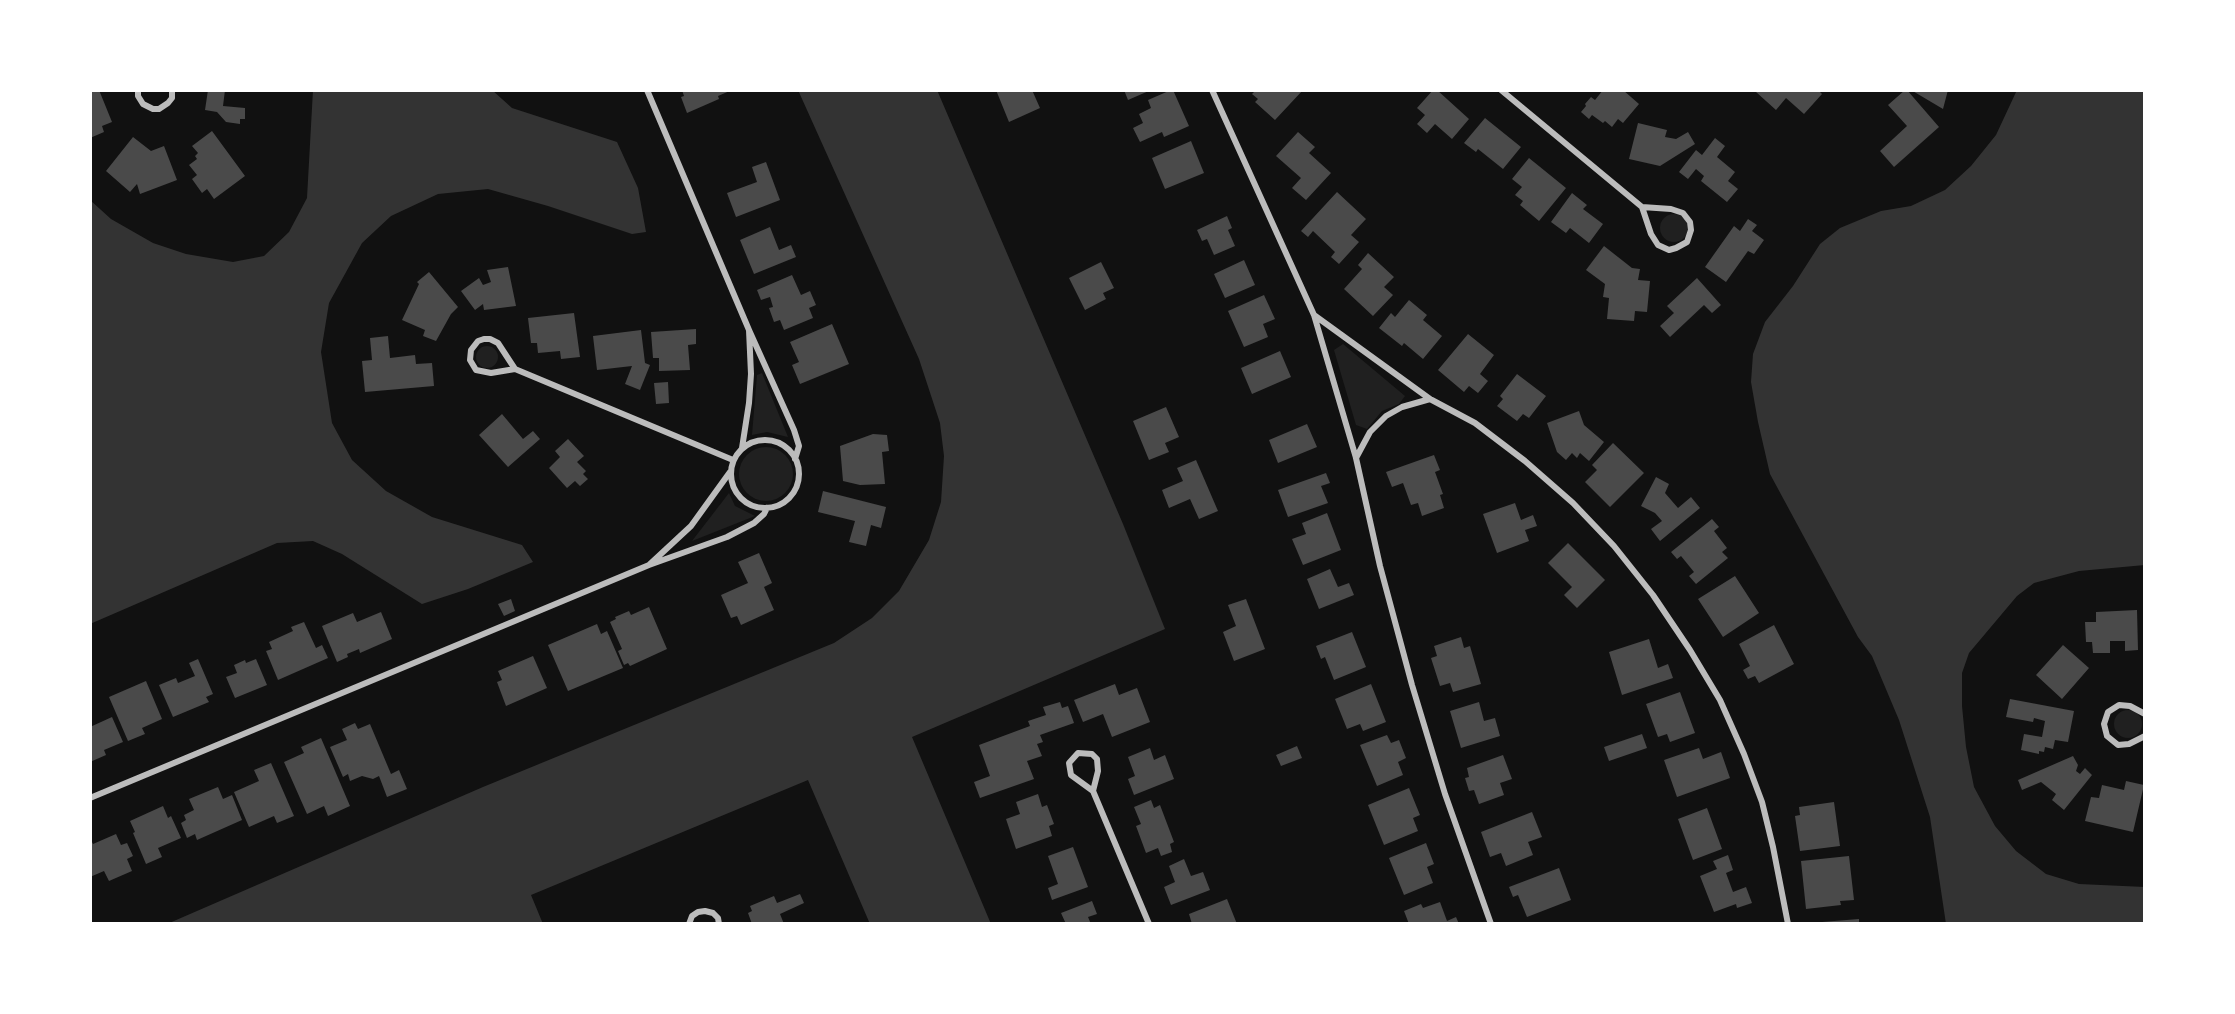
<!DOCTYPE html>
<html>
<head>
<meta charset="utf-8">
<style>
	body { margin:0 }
	#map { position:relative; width:2235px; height:1014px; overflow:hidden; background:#111; font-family:Ubuntu,sans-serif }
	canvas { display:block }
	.frame { position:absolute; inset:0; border:92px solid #fff; pointer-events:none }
</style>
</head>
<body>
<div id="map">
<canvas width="2235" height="1014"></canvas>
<div class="frame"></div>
</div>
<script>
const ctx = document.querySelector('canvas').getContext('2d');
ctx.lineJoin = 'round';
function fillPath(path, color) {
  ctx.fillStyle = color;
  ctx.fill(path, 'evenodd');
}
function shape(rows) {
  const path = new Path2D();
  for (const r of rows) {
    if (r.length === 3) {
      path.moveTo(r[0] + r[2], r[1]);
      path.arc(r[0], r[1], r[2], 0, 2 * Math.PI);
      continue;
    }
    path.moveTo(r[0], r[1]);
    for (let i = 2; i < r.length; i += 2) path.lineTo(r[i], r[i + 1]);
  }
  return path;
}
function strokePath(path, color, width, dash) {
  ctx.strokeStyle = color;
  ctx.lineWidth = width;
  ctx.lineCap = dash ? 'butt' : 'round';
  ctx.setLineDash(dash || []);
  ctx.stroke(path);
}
const green = shape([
	[1674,228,14],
	[1343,344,1405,396,1399,404,1382,411,1367,429,1356,425,1334,350],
	[487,357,11],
	[762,373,788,437,767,432,752,435,757,375],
	[766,474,27],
	[729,493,735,506,755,516,692,541],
	[2128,724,14]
]);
const water = shape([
	[313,90,492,90,512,108,617,142,638,188,646,232,632,234,548,206,488,189,438,194,391,216,362,243,329,303,321,352,332,423,352,460,386,491,432,517,522,545,533,562,468,589,422,604,342,554,313,541,277,543,90,624,90,200,111,219,153,243,186,254,233,262,264,256,289,232,307,198],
	[798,90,937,90,1123,524,1165,629,912,737,991,924,870,924,808,780,531,895,543,924,167,924,483,787,834,643,872,618,899,591,929,540,941,502,944,456,940,423,919,359],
	[2017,90,2145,90,2145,565,2079,571,2034,583,2017,596,1969,653,1962,673,1962,706,1966,747,1974,787,1995,826,2016,851,2046,874,2079,884,2145,887,2145,924,1946,924,1930,817,1899,720,1872,656,1858,637,1770,474,1758,422,1751,382,1753,354,1765,322,1793,286,1820,244,1840,228,1881,211,1911,206,1945,190,1971,166,1996,135]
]);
const building = shape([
	[90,90,99,90,112,122,102,126,104,132,90,138],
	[208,90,225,90,223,106,245,108,245,119,240,119,240,124,226,122,217,112,205,110],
	[682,90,732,90,718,96,719,99,687,113,681,97,684,96],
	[996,90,1032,90,1040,108,1009,122],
	[1124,90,1151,90,1128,100],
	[1171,90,1173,90,1189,126,1164,137,1162,132,1140,142,1133,128,1143,123,1139,114,1151,108,1148,100],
	[1256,90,1303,90,1275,120,1255,102,1258,99,1252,94],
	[1433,90,1437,90,1469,119,1452,139,1435,124,1427,133,1417,124,1425,115,1417,108],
	[1603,90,1623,90,1639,104,1623,123,1618,119,1612,127,1605,121,1603,123,1592,115,1589,119,1581,112,1586,106,1585,104,1591,97,1595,100],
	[1757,90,1818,90,1822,94,1804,114,1786,98,1776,110,1756,92],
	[1905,90,1907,90,1939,127,1894,167,1880,151,1907,126,1888,105],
	[1911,90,1948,90,1943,109],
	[1485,118,1521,147,1503,169,1478,149,1476,152,1464,143],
	[1638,123,1667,130,1665,137,1676,139,1688,132,1695,144,1660,166,1629,159],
	[212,131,245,176,214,199,207,189,202,193,192,179,197,175,189,165,197,159,195,156,198,153,192,146],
	[1298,132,1315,147,1309,153,1331,173,1306,200,1292,188,1301,178,1276,156],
	[133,137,151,151,164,146,177,180,140,194,137,184,130,192,106,171],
	[1715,138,1725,146,1717,157,1735,172,1728,181,1738,189,1727,202,1701,181,1704,176,1696,169,1688,179,1679,172,1696,150,1702,155],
	[1191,141,1204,173,1165,189,1152,158],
	[1529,158,1566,188,1539,221,1520,205,1523,201,1515,195,1522,187,1512,179],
	[766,162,780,200,736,217,727,193,757,182,752,167],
	[1337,192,1366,219,1351,235,1359,242,1339,264,1331,257,1335,252,1313,231,1308,237,1301,231],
	[1572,193,1587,205,1583,209,1603,224,1589,243,1570,228,1566,233,1551,222],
	[1227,216,1232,228,1228,230,1235,246,1214,255,1207,239,1202,241,1197,230],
	[1748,219,1757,225,1752,231,1764,240,1754,254,1748,251,1726,282,1705,267,1734,226,1740,231],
	[770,227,779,250,791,245,796,257,754,274,740,240],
	[1604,246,1632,268,1640,269,1638,280,1650,281,1647,312,1635,311,1634,321,1607,319,1609,298,1603,297,1605,284,1586,270],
	[1368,253,1394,277,1384,287,1393,295,1373,316,1344,289,1362,269,1358,265],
	[1244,260,1255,285,1225,298,1214,274],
	[1101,262,1114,288,1103,293,1106,299,1085,310,1069,278],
	[508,267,516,306,484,310,483,304,475,310,461,291,479,278,483,285,491,282,487,270],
	[429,272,458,307,451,314,436,341,423,336,425,330,402,320,419,284,417,282],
	[792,275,801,295,810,291,816,305,809,308,813,318,784,330,780,320,774,322,769,308,773,307,770,297,761,300,757,290],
	[1697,278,1721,305,1712,313,1704,305,1670,337,1660,326,1674,313,1667,306],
	[1264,295,1275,319,1263,324,1268,337,1244,347,1228,311],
	[1409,300,1427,315,1423,320,1442,336,1423,359,1404,343,1402,346,1379,328,1391,313,1395,317],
	[574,313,580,357,561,359,560,351,538,353,537,343,531,343,528,318],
	[832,324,849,364,800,384,792,365,799,362,790,342],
	[696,329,696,344,688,345,690,370,659,371,659,358,653,358,651,332],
	[641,330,645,363,650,365,640,390,625,384,632,366,597,370,593,336],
	[1468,334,1494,355,1480,374,1488,381,1478,393,1469,386,1464,392,1438,370],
	[388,336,390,358,415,355,416,364,432,363,434,386,365,392,362,361,372,360,370,338],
	[1280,351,1291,377,1252,394,1241,368],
	[1517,374,1546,396,1529,418,1523,414,1517,421,1497,406,1503,399,1500,396],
	[668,382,669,403,656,404,654,383],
	[1166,407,1179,437,1165,443,1169,452,1149,460,1133,421],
	[1579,411,1584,425,1604,442,1589,461,1580,453,1577,458,1572,453,1566,460,1557,452,1547,423],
	[502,414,523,439,533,431,540,439,508,467,479,435],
	[1307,424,1317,447,1278,463,1269,440],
	[873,434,887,435,889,451,882,452,885,484,860,485,843,481,840,446],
	[568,439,584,456,577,462,586,471,583,474,588,479,580,486,575,481,567,488,549,468,560,457,555,451],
	[1613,443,1644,473,1610,507,1585,482,1597,470,1592,465],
	[1434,455,1440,470,1435,472,1443,494,1440,495,1444,508,1422,516,1418,503,1411,505,1403,483,1392,487,1386,472],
	[1196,460,1218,511,1199,519,1190,499,1169,508,1162,490,1183,481,1177,468],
	[1326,473,1330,483,1321,486,1328,503,1288,517,1278,490],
	[1656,477,1669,484,1665,493,1678,508,1691,497,1700,508,1660,541,1651,529,1662,521,1655,513,1641,506],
	[823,491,886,507,881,528,871,525,866,546,849,542,855,521,818,512],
	[1515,503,1521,520,1533,515,1537,526,1525,530,1529,541,1497,553,1483,514],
	[1327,513,1341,550,1303,565,1292,539,1306,534,1302,523],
	[1712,519,1719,527,1714,531,1727,548,1722,552,1728,558,1696,584,1689,576,1694,572,1681,556,1677,559,1671,552],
	[1568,543,1605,580,1577,608,1564,595,1572,587,1548,563],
	[759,553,772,583,764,587,774,610,741,625,737,616,731,618,721,595,748,583,738,562],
	[1330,569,1338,587,1349,583,1354,595,1319,609,1307,579],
	[1735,576,1759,613,1723,637,1698,599],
	[511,599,515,611,504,616,498,604],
	[1246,599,1265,649,1234,661,1223,632,1236,626,1228,605],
	[649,607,667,649,630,666,628,663,624,665,618,651,622,649,610,622,616,619,615,617,629,611,631,615],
	[2137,610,2138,650,2125,651,2125,641,2110,641,2110,653,2093,653,2092,642,2086,642,2085,622,2096,622,2096,612],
	[381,612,392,639,360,653,359,649,347,654,348,657,337,662,322,626,353,613,357,622],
	[304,622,316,648,322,645,328,658,278,680,266,651,272,649,269,642,293,631,291,627],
	[597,624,601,634,607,631,623,668,568,691,548,645],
	[1774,625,1794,664,1759,683,1755,676,1748,679,1743,670,1750,666,1739,644],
	[1352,632,1366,667,1334,680,1325,657,1321,659,1316,646],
	[1461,637,1464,648,1470,646,1481,684,1453,692,1450,683,1440,686,1431,658,1437,656,1434,646],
	[1649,639,1658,668,1668,664,1673,678,1622,695,1609,652],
	[2063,645,2089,668,2062,699,2036,675],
	[533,656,547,688,506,706,497,682,502,680,498,671],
	[198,659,213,694,206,697,209,702,173,717,159,685,176,678,178,683,195,676,189,663],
	[256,659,267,685,235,698,226,677,237,673,234,665,245,660,246,663],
	[146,681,162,719,142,728,145,734,128,741,109,697],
	[1115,684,1119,695,1137,688,1150,722,1112,737,1103,714,1083,722,1074,700],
	[1371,684,1386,722,1363,731,1360,724,1347,729,1335,699],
	[1680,692,1695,733,1670,742,1667,734,1658,737,1646,704],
	[2010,699,2074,711,2068,742,2055,740,2053,749,2045,747,2044,752,2039,751,2039,754,2021,750,2024,734,2042,737,2045,721,2034,718,2033,722,2006,717],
	[1060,702,1062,708,1068,706,1074,723,1040,735,1043,742,1037,744,1042,756,1027,761,1034,779,980,798,974,782,990,776,979,745,1030,726,1028,721,1046,715,1043,707],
	[1479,702,1484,721,1495,718,1500,736,1461,748,1450,711],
	[112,717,123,742,104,750,106,755,90,762,90,727],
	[355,723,358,729,370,724,391,774,399,770,407,789,387,797,379,776,373,779,362,776,350,781,348,774,343,777,330,747,347,740,342,729],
	[1642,734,1647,748,1609,761,1604,747],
	[1387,735,1391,743,1399,740,1406,758,1398,762,1403,775,1377,786,1360,745],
	[321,738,350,806,328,816,324,806,307,814,284,762,304,753,301,747],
	[1297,746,1302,758,1281,766,1276,755],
	[1150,748,1154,760,1165,755,1174,779,1134,795,1128,779,1135,776,1128,757],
	[1699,748,1703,759,1721,752,1730,778,1677,797,1664,760],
	[1503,755,1512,779,1500,783,1504,795,1479,804,1474,790,1469,791,1465,778,1469,777,1467,768],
	[2073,756,2078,765,2076,771,2080,774,2085,768,2092,775,2064,810,2052,800,2056,794,2041,782,2022,790,2018,780],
	[271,763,294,816,277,823,274,816,249,827,234,792,259,781,254,770],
	[2126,781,2144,785,2133,832,2085,821,2091,797,2099,798,2102,785,2124,790],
	[218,787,223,799,232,795,242,820,197,840,195,834,187,838,181,823,186,820,184,815,194,810,189,799],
	[1409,788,1420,815,1413,818,1418,831,1384,845,1368,805],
	[1038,794,1042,807,1047,805,1054,824,1049,826,1052,836,1016,849,1006,819,1020,814,1016,802],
	[1151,800,1154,808,1160,805,1174,842,1170,844,1172,852,1161,856,1158,848,1146,853,1136,826,1141,824,1134,807],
	[1834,802,1840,846,1800,851,1795,816,1800,815,1799,807],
	[163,806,168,818,171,816,181,838,158,848,162,857,146,864,133,833,135,832,130,821],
	[1707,808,1722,849,1693,860,1678,819],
	[1532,812,1542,837,1528,842,1533,855,1506,866,1501,853,1490,857,1481,832],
	[116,834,121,845,127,843,133,856,127,859,132,871,109,881,104,871,90,877,90,838,93,844],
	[1426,843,1434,864,1427,867,1433,883,1404,895,1389,858],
	[1073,847,1088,887,1052,900,1048,888,1058,884,1048,856],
	[1728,855,1733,870,1726,873,1733,892,1746,887,1752,903,1737,908,1736,904,1714,912,1700,876,1717,869,1713,861],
	[1849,856,1854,900,1840,901,1841,905,1806,909,1801,861],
	[1184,859,1191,876,1203,872,1210,890,1171,905,1164,887,1175,882,1169,866],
	[1559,868,1571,900,1527,917,1518,895,1513,897,1509,887],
	[800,894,804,903,780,914,784,924,752,924,748,913,752,911,750,906,774,896,777,903],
	[1227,899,1237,924,1192,924,1189,914],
	[1092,901,1097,914,1088,917,1091,924,1078,924,1077,922,1066,924,1061,913],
	[1440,902,1447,921,1456,917,1459,924,1409,924,1404,911,1421,904,1423,908],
	[1859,919,1859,924,1823,924,1822,922]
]);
const minor = shape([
	[138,90,138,96,143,104,153,109,159,109,168,103,172,98,172,90],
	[647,90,749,330],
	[1212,90,1314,315,1430,399,1475,423,1525,461,1573,503,1614,546,1653,595,1690,650,1720,700,1744,754,1762,802,1773,847,1788,924],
	[1501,90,1642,207],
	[1642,207,1671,209,1683,213,1690,222,1691,230,1687,242,1676,248,1669,250,1658,245,1651,234,1642,207],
	[1314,315,1356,458,1380,566,1412,685,1445,794,1491,924],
	[484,339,490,339,498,343,515,369,491,373,476,370,470,360,471,350,478,341,484,339],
	[515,369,733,460],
	[765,474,34],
	[742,448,749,403,751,374,749,330,794,430,799,446,795,459],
	[1356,458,1370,432,1386,416,1402,407,1430,399],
	[730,472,691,526,649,565,727,537,754,523,764,514,767,508],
	[2145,714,2130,706,2119,705,2108,712,2104,724,2107,736,2118,745,2129,744,2145,736],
	[1093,791,1098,771,1097,759,1092,754,1078,753,1069,763,1071,775,1093,791,1149,924],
	[90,798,649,565],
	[689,924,692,916,698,912,705,911,713,913,718,918,719,924]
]);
fillPath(green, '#202020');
fillPath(water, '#333');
fillPath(building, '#4a4a4a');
strokePath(minor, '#bcbcbc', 6);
</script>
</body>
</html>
